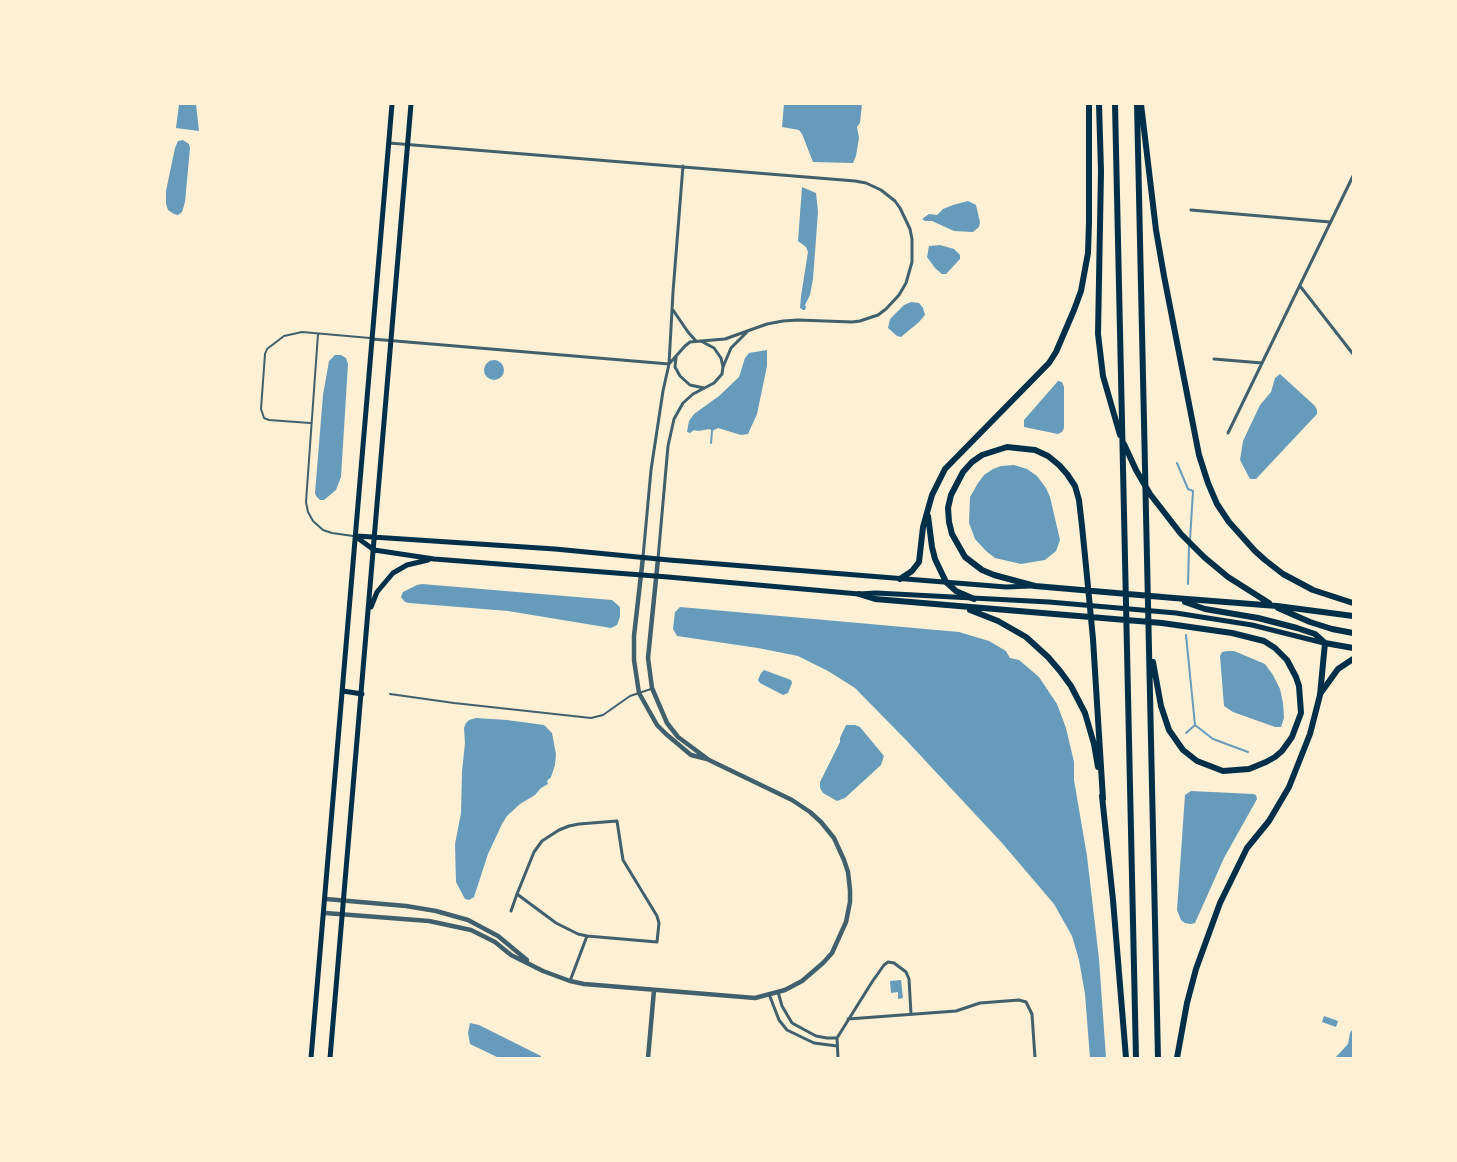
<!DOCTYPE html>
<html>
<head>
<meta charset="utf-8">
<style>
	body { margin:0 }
	#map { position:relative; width:1457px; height:1162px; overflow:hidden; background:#fdf0d5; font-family:Commissioner,sans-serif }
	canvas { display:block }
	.frame { position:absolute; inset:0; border:105px solid #fdf0d5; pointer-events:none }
</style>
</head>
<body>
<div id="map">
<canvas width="1457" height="1162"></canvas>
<div class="frame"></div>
</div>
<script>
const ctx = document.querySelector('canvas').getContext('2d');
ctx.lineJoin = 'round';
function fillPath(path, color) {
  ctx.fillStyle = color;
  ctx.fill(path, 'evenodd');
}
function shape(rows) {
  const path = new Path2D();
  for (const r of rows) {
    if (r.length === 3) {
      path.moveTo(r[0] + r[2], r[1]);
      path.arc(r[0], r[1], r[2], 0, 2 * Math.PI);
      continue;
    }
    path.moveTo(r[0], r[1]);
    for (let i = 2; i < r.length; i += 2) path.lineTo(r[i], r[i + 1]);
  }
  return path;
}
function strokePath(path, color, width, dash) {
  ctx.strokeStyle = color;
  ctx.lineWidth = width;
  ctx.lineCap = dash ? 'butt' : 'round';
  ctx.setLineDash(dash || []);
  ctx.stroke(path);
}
const water = shape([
	[179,104,196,104,199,131,176,128],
	[784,104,862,104,860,123,857,127,859,138,856,156,853,163,813,162,802,134,799,130,782,127],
	[183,140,189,144,190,148,185,202,182,212,178,215,174,214,168,210,166,204,166,191,175,148,178,141],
	[802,187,816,193,818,212,813,279,810,295,805,305,806,307,805,310,803,310,800,308,801,296,808,252,806,247,798,241],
	[968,201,976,205,980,222,979,227,973,232,954,231,932,221,925,221,922,219,929,214,937,215,943,209,953,205],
	[940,245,954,249,960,255,960,259,946,274,942,274,935,268,927,257,929,246],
	[911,302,919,303,923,308,925,315,919,322,901,337,897,336,888,328,890,319,904,305],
	[767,350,767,366,757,414,748,434,741,435,718,428,712,431,710,429,698,431,694,430,690,433,687,432,689,421,694,414,719,396,739,377,745,358,749,353],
	[335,355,341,355,346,358,348,364,341,477,336,490,324,500,320,500,316,496,315,493,323,395,329,361],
	[494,370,10],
	[1280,374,1315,406,1317,410,1317,414,1256,479,1250,479,1240,460,1243,441,1260,405,1271,392,1275,378],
	[1058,381,1062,382,1064,387,1064,428,1062,432,1058,434,1024,427,1024,420],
	[1014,465,1027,469,1037,476,1046,488,1050,497,1060,540,1056,551,1045,560,1021,564,995,558,986,551,975,539,969,523,970,497,978,483,984,475,993,469,1001,466],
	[422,584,612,600,620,607,620,617,617,625,611,628,508,611,409,603,405,602,401,597,403,592,417,585],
	[680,607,959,632,989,641,1006,651,1010,658,1019,660,1039,677,1057,704,1066,728,1074,762,1074,780,1087,856,1099,959,1106,1058,1090,1058,1085,994,1079,960,1072,936,1054,904,1002,843,906,740,855,688,828,671,798,656,758,648,677,636,673,629,675,612],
	[1227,651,1234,651,1265,664,1273,675,1280,689,1283,703,1284,718,1281,727,1275,727,1233,712,1224,706,1220,656,1222,652],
	[764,670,791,680,792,683,788,693,783,695,760,683,758,680,761,673],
	[476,718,507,720,544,725,552,733,556,754,555,765,551,777,547,781,548,784,541,788,535,795,520,804,507,816,502,824,488,854,474,897,469,900,465,899,456,882,455,844,461,813,462,772,465,743,464,728,466,723,469,720],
	[846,725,855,725,860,727,884,756,881,765,845,798,837,801,823,793,820,788,820,782,840,742,840,738],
	[1191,791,1253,794,1256,795,1257,799,1224,858,1195,923,1190,924,1185,923,1181,920,1177,910,1185,795],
	[901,980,903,998,898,999,898,992,891,993,890,981],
	[1324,1016,1338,1021,1336,1027,1322,1022],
	[470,1023,479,1025,541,1056,541,1058,499,1058,470,1044,468,1033],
	[1353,1028,1353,1058,1335,1058,1348,1044,1350,1033]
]);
const stream = shape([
	[711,443,712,431],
	[1177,463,1188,489,1193,491,1190,540],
	[1188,584,1189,545],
	[1186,635,1195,725,1213,739,1248,752],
	[1186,733,1195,725]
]);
const service = shape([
	[318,334,306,502,308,512,313,521,323,530,332,533,353,536],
	[310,423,269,420,264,418,261,409,265,354,267,349,284,336,302,332,370,338],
	[390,694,454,703,591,718,603,715,630,696,651,689]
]);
const minor = shape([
	[389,143,855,181,866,183,881,190,895,201,900,208,910,229,912,239,912,262,906,283,899,295,886,309,878,315,860,321,852,322,798,320,783,321,767,324,725,339,701,341],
	[1191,210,1330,222],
	[1300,286,1353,354],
	[673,310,688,332,696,341],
	[372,339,669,364,673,292,683,166],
	[676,357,675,367,680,376,690,385,704,388],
	[1214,359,1262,363],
	[723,367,731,348,747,332],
	[1228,433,1353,176],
	[643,557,651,470,663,391,669,364,685,346,690,342,701,341,714,348,721,358,723,367,722,374,714,383,693,394,683,403,674,419,668,446,658,559],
	[511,911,517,894,534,852,542,841,559,830,569,826,579,824,617,821,623,860,657,916,659,923,657,942,587,936,578,934,556,923,517,894],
	[570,981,587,936],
	[778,992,782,1006,792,1023,816,1036,827,1038,837,1038],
	[769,994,779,1020,787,1030,814,1043,837,1046],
	[848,1019,956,1011,980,1003,1019,1000,1026,1002,1032,1014,1035,1058],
	[838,1058,837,1038,872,982,884,965,888,962,894,963,906,972,909,979,911,1014]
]);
const tertiary = shape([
	[643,557,634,636,634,660,639,693,657,725,666,734,691,755,707,759],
	[326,899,406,906,436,911,468,920,498,936,527,960],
	[325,913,429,921,471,930,495,942,511,955,543,971,570,981,584,984,755,998,785,990,802,981,823,963,832,953,846,922,850,902,850,890,848,872,844,860,834,838,821,822,810,812,792,800,709,760,678,737,667,723,652,688,648,658,658,559],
	[648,1058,654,990]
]);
const primary = shape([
	[355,536,374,550,434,559,668,577,859,594,876,593,1049,602,1176,613,1252,625,1324,643],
	[357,536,555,549,669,560,1006,587,1031,586],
	[371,607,377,592,393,573,407,565,428,560],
	[343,691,362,694],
	[311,1058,392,104],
	[330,1058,411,104]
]);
const motorway = shape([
	[1099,104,1101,171,1098,334,1103,376,1120,435],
	[1115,104,1136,1058],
	[1137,104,1158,1058],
	[1141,104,1156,230,1164,276,1199,455,1208,483,1217,504,1229,522,1255,551,1265,560,1283,574,1313,590,1353,603],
	[1124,444,1136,470,1150,494,1181,534,1204,557,1228,577,1269,603],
	[928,516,932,547,935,559,946,582,956,591,974,599],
	[900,579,912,571,919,562,923,527,932,495,945,469,1049,363,1056,352,1074,310,1081,291,1088,253,1089,222,1089,104],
	[859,594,875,599,1162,623,1232,633,1264,641,1275,648,1287,660,1296,677,1299,686,1301,713,1292,737,1282,751,1275,757,1266,762,1249,769,1223,771,1197,761,1183,750,1169,730,1161,706,1153,662],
	[1185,602,1205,609,1258,618,1297,628,1315,634,1325,643],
	[1278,608,1310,622,1332,629,1353,633],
	[970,610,998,621,1026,637,1048,657,1060,671,1071,686,1085,713,1094,744,1098,767],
	[1325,643,1353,648],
	[1320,694,1338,669,1353,659],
	[1102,796,1113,900,1126,1058],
	[1103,799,1093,639,1086,566,1082,526,1079,500,1075,486,1067,474,1059,465,1048,456,1035,450,1007,447,982,455,972,462,963,472,951,495,948,508,949,522,952,534,965,557,982,570,994,575,1035,586,1174,598,1277,606,1353,616],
	[1177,1058,1187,1003,1196,969,1220,903,1247,848,1269,821,1289,787,1310,734,1320,695,1325,643]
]);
fillPath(water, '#669bbc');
strokePath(stream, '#669bbc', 2);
strokePath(service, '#3f606c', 2);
strokePath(minor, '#3f606c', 3);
strokePath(tertiary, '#3f606c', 4.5);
strokePath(primary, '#003049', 5);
strokePath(motorway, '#003049', 6);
</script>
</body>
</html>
